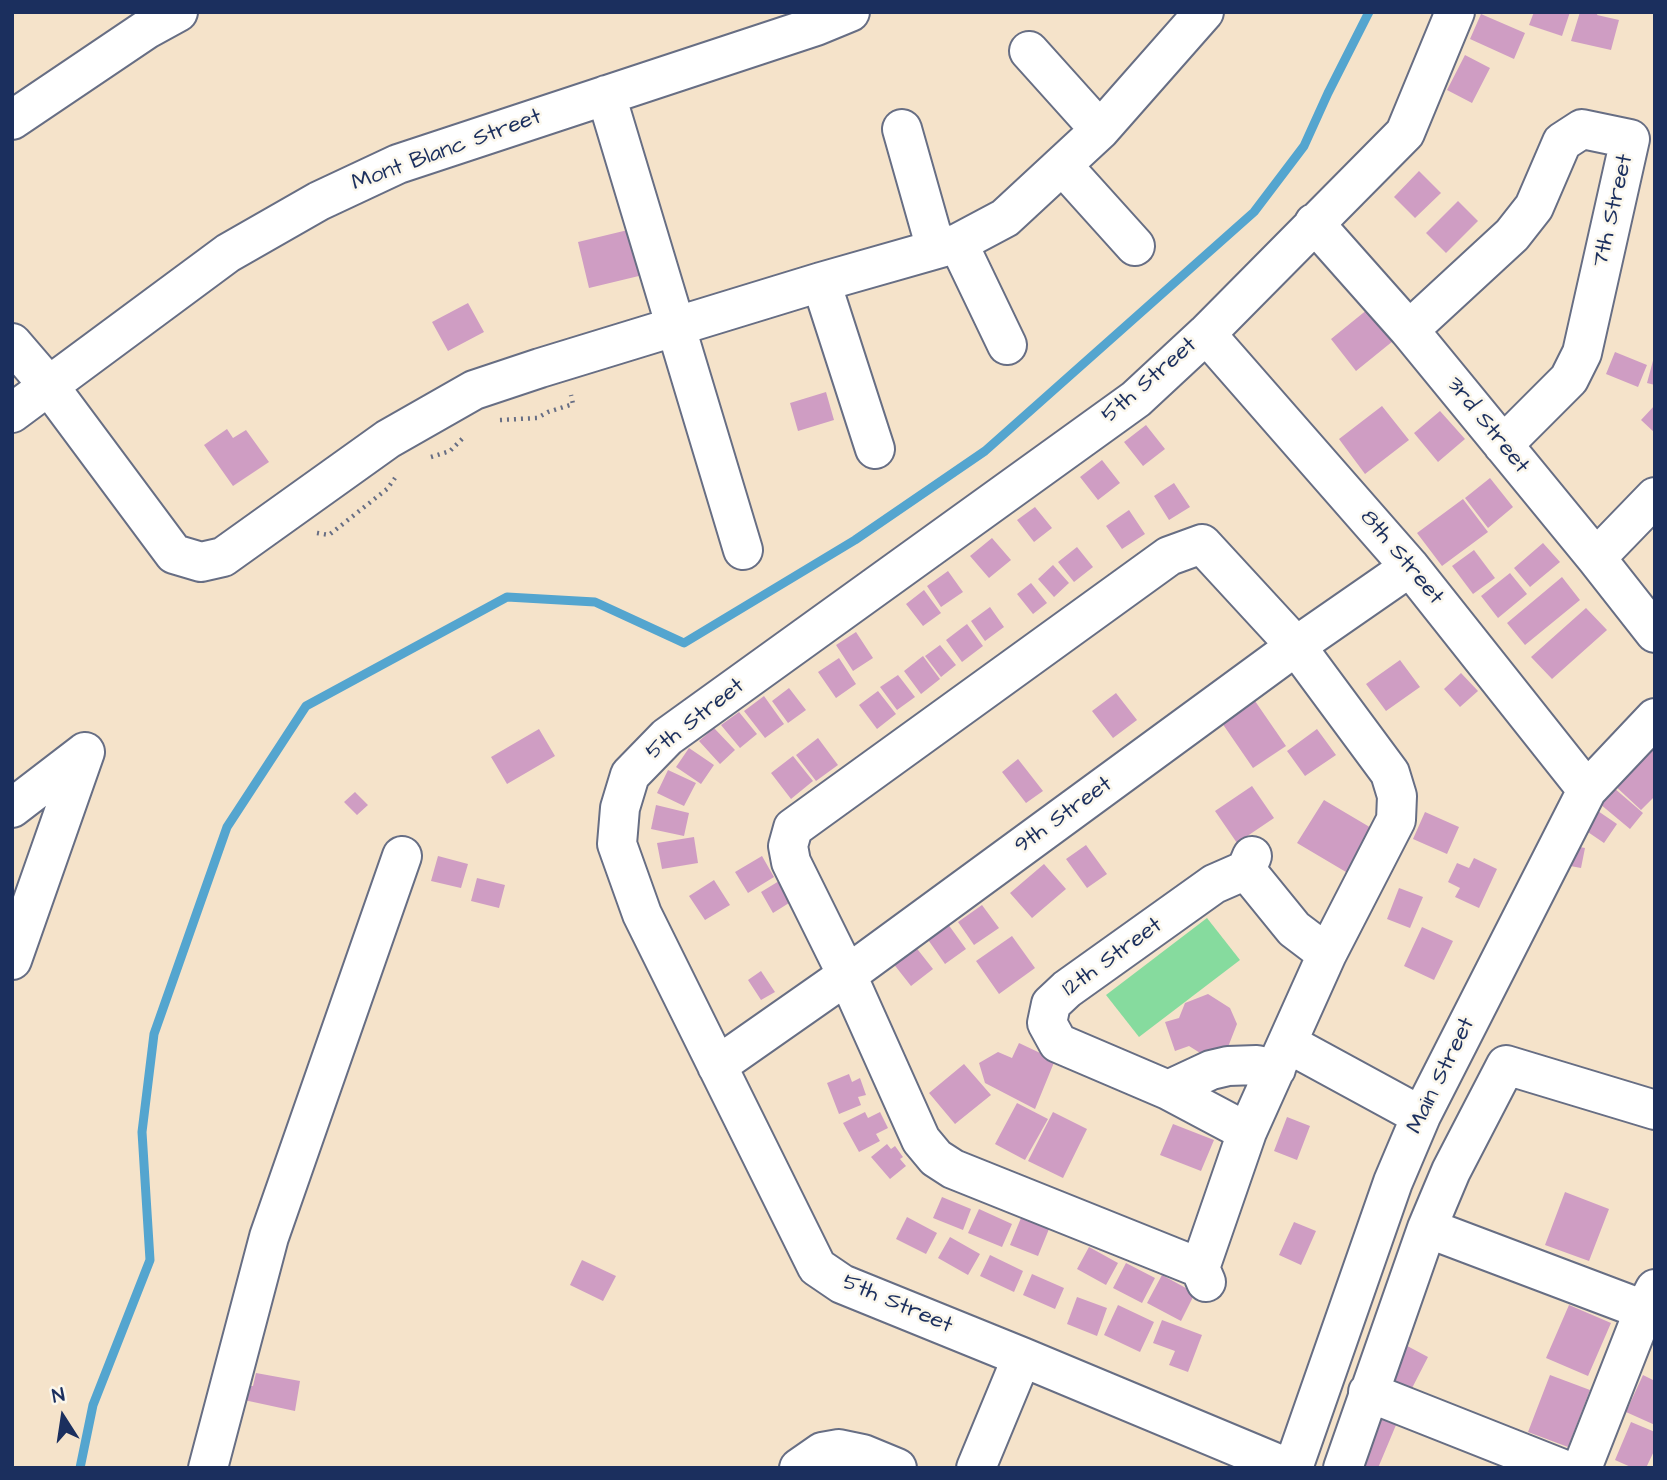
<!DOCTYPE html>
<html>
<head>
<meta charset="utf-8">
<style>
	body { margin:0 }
	#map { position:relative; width:1667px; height:1480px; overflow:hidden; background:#f5e3ca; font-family:"Architects Daughter",sans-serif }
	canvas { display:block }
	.frame { position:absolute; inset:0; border:14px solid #1b2f5e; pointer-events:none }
	.north { position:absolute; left:28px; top:1382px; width:70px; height:70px; -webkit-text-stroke:5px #fbf7ec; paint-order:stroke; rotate:348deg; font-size:19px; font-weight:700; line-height:28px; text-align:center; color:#1b2f5e }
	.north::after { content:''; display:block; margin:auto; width:24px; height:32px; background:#1b2f5e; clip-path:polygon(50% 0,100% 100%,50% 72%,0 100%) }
</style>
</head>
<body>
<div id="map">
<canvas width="1667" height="1480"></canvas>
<div class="frame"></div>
<div class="north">N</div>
</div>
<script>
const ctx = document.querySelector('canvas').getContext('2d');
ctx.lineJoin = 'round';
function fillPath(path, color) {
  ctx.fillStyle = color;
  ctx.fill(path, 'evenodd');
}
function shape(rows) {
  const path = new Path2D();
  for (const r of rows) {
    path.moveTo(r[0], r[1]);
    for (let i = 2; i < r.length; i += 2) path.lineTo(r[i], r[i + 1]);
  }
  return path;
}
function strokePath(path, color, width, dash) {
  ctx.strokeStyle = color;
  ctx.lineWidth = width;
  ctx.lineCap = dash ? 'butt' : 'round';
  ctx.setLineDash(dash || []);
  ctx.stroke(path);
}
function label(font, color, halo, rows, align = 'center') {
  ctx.font = font + ' "Architects Daughter",sans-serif';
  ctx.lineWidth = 5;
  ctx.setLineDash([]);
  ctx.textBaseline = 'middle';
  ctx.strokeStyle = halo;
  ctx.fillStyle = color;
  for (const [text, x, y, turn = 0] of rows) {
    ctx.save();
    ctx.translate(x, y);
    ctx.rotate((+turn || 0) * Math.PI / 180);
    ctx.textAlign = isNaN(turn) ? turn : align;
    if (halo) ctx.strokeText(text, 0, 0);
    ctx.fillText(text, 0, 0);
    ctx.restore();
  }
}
const green = shape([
	[1207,918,1240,960,1139,1037,1106,995]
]);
const stream = shape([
	[80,1468,93,1405,150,1260,142,1132,154,1034,227,827,306,706,507,597,595,602,684,643,855,540,985,451,1254,212,1304,146,1328,93,1369,12]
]);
const building = shape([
	[1534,12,1570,12,1562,36,1529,25],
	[1580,12,1598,12,1597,15,1619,20,1611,50,1571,41],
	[1481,14,1525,33,1514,59,1470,39],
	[1465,55,1490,68,1472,103,1447,90],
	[1419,171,1441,193,1415,218,1394,197],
	[1458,201,1478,221,1446,253,1426,233],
	[632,229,643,275,589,288,578,242],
	[468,303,484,332,448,351,432,322],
	[1368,309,1393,341,1356,371,1331,339],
	[1615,352,1647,365,1638,387,1606,374],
	[1654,357,1655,357,1655,385,1647,383],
	[826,392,834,420,798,431,790,403],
	[1655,405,1655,433,1641,420],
	[1382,406,1409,440,1365,474,1339,439],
	[1440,411,1465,439,1438,462,1414,433],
	[1146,425,1165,449,1143,466,1124,442],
	[227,429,233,438,246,430,269,462,233,486,204,445],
	[1102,460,1120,483,1098,500,1080,477],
	[1490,478,1513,507,1488,528,1465,498],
	[1174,483,1190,507,1169,520,1154,496],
	[1463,499,1488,532,1442,566,1417,533],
	[1035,507,1052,528,1034,542,1017,520],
	[1129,510,1145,534,1122,549,1106,526],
	[992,538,1011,560,989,578,970,556],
	[1543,543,1560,562,1530,587,1514,568],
	[1077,547,1093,567,1074,582,1058,562],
	[1474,550,1495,578,1473,594,1452,566],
	[1053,565,1069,583,1054,597,1038,579],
	[948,571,963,592,941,607,927,586],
	[1510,573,1527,594,1498,618,1481,596],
	[1562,577,1580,600,1525,645,1507,623],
	[1031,583,1047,603,1033,614,1017,594],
	[924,590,941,613,923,626,906,604],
	[990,607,1004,627,985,641,971,621],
	[1586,608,1607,630,1552,679,1531,657],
	[967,624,983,646,962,662,946,640],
	[856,632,873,658,853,671,836,645],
	[940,645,956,665,941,677,925,656],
	[923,656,940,679,921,694,904,671],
	[839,658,856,684,836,698,818,672],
	[1400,660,1420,687,1386,711,1366,684],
	[1461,673,1478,691,1460,707,1444,689],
	[898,675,915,697,897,710,880,687],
	[789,688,806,710,788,723,772,701],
	[878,691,896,714,877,729,859,705],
	[1116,693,1137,720,1113,738,1092,711],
	[764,696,784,724,765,738,744,711],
	[1255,701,1286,746,1253,768,1222,723],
	[739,712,757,734,740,748,721,725],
	[714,728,735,750,720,764,699,741],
	[539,729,555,756,507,784,491,757],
	[1317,729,1336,755,1305,776,1287,751],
	[818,738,838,765,816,781,796,755],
	[1655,739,1655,796,1641,810,1612,783],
	[689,748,714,765,701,784,676,767],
	[793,756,813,781,791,799,771,773],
	[1018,759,1043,791,1026,803,1002,772],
	[668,770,696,783,684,806,657,793],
	[1252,786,1274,818,1237,843,1215,811],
	[1614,788,1643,813,1630,829,1600,804],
	[355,792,368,805,357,815,344,802],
	[1324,800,1373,829,1346,872,1297,843],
	[656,805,689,813,684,836,651,829],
	[1595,809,1617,824,1604,843,1582,828],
	[1425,812,1459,827,1447,854,1413,839],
	[694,837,698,863,662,869,657,843],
	[1086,845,1107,874,1087,888,1066,859],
	[1569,845,1585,848,1581,868,1565,865],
	[438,856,468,864,461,888,431,881],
	[762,856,774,877,748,893,735,872],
	[1474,858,1497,869,1479,908,1455,897,1460,888,1448,882,1457,863,1469,868],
	[1044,864,1066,889,1032,918,1010,893],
	[477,878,505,885,499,908,471,901],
	[784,878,797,898,773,913,761,892],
	[714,880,730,905,705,920,689,896],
	[1399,888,1423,897,1410,928,1387,919],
	[982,905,999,928,974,945,958,922],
	[945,920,966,949,945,964,924,934],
	[1422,927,1453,941,1434,980,1404,966],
	[907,936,933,969,911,986,885,953],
	[1012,936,1035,968,999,994,976,961],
	[761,971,775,992,761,1000,748,980],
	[1208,994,1230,1008,1237,1024,1228,1047,1205,1056,1189,1046,1175,1051,1165,1022,1179,1018,1185,1003],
	[1019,1043,1055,1060,1035,1109,985,1083,979,1063,998,1052,1012,1058],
	[964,1064,991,1095,955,1124,929,1093],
	[849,1074,852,1082,860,1078,866,1095,858,1097,861,1105,839,1114,827,1083],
	[1017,1103,1048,1119,1025,1160,995,1144],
	[865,1112,868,1118,880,1112,888,1128,876,1134,880,1141,859,1152,843,1123],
	[1053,1112,1087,1129,1063,1178,1028,1161],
	[1287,1117,1310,1126,1297,1160,1274,1151],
	[1173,1124,1214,1140,1201,1171,1160,1155],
	[887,1144,891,1149,895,1146,903,1157,900,1159,906,1166,890,1179,871,1157],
	[1565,1192,1609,1209,1589,1261,1545,1245],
	[942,1197,971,1209,963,1230,933,1218],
	[979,1209,1012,1224,1002,1247,968,1233],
	[907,1217,937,1233,926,1254,896,1239],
	[1021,1218,1049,1229,1038,1256,1010,1245],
	[1294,1222,1316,1231,1301,1265,1279,1255],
	[950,1237,980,1254,968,1275,938,1258],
	[1089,1247,1118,1263,1106,1285,1077,1269],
	[990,1255,1023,1271,1014,1292,980,1276],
	[582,1260,616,1276,603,1301,570,1285],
	[1126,1263,1155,1278,1142,1303,1113,1288],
	[1032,1274,1064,1288,1055,1309,1023,1295],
	[1162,1275,1195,1293,1181,1321,1147,1303],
	[1077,1297,1107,1308,1097,1336,1067,1324],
	[1118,1305,1154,1322,1140,1352,1104,1335],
	[1569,1305,1611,1323,1588,1376,1546,1358],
	[1162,1320,1202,1335,1188,1372,1169,1365,1175,1351,1153,1343],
	[1396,1340,1428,1357,1410,1392,1378,1375],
	[256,1373,300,1381,295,1411,244,1400,246,1386,253,1386],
	[1550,1375,1590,1390,1568,1447,1528,1432],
	[1643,1375,1655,1381,1655,1425,1626,1412],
	[1373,1416,1396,1425,1378,1468,1367,1468,1354,1463],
	[1631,1422,1655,1432,1655,1449,1646,1468,1633,1468,1615,1460]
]);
const path = shape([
	[500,420,537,418,548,412,573,404,571,395],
	[431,457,450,451,464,437],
	[317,533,329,535,387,489,395,478]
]);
const minor = shape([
	[1029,51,1100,130],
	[606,95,743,550],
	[12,120,147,29,178,12],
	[902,129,936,249],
	[1062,165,1135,246],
	[1314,223,1409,330,1596,558,1655,633],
	[958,243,1007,345],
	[821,282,875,449],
	[1409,330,1512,235,1534,207,1562,142,1582,129,1630,139,1582,353,1569,379,1503,445],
	[1206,334,1410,567,1587,790],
	[12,343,49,386,174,554,201,562,223,557,388,439,474,390,540,368,821,282,958,243,1005,218,1100,130,1204,12],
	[12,413,228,253,319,201,398,164,816,26,850,12],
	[1202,544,1169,556,793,828,788,846,791,862,847,975,921,1140,936,1158,953,1169,1200,1268,1206,1282],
	[1596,558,1655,497],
	[12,808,85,752],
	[1246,870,1294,929,1327,954],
	[12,960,85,752],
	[1287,1043,1421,1116],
	[717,1066,847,975,1296,646,1410,567],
	[1168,1090,1211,1070,1228,1066,1257,1065,1276,1069],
	[1247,1132,1168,1090,1058,1043,1047,1023,1051,1004,1067,989,1214,884,1246,870,1252,856],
	[1427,1228,1644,1310],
	[1200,1268,1247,1132,1327,954,1396,820,1397,796,1390,773,1296,646,1202,544],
	[1368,1392,1560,1468],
	[208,1468,269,1237,402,856],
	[799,1468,822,1452,839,1449,863,1454,897,1468],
	[976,1468,1022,1357],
	[1288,1468,1022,1357,842,1284,817,1267,642,914,617,844,620,808,630,775,667,737,1136,399,1206,334,1405,133,1455,12],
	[1293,1468,1393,1182,1421,1116,1587,790,1655,718],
	[1343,1468,1427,1228,1451,1171,1506,1065,1655,1110],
	[1582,1468,1644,1310,1655,1289]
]);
const streetNames = [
	["Mont Blanc Street",447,151,-20],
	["7th Street",1614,211,-77],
	["5th Street",1150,381,-41],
	["3rd Street",1487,426,51],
	["8th Street",1401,558,50],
	["5th Street",696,720,-38],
	["9th Street",1064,816,-36],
	["12th Street",1113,958,-36],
	["Main Street",1442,1076,-64],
	["5th Street",897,1305,23]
];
fillPath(green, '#86db9e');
strokePath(stream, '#54a5cf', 9);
fillPath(building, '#cf9dc3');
strokePath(minor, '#676e84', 42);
strokePath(path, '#676e84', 4.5, [2, 5]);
strokePath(minor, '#fff', 38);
label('23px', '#1b2f5e', '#fbf7ec', streetNames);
</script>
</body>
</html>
